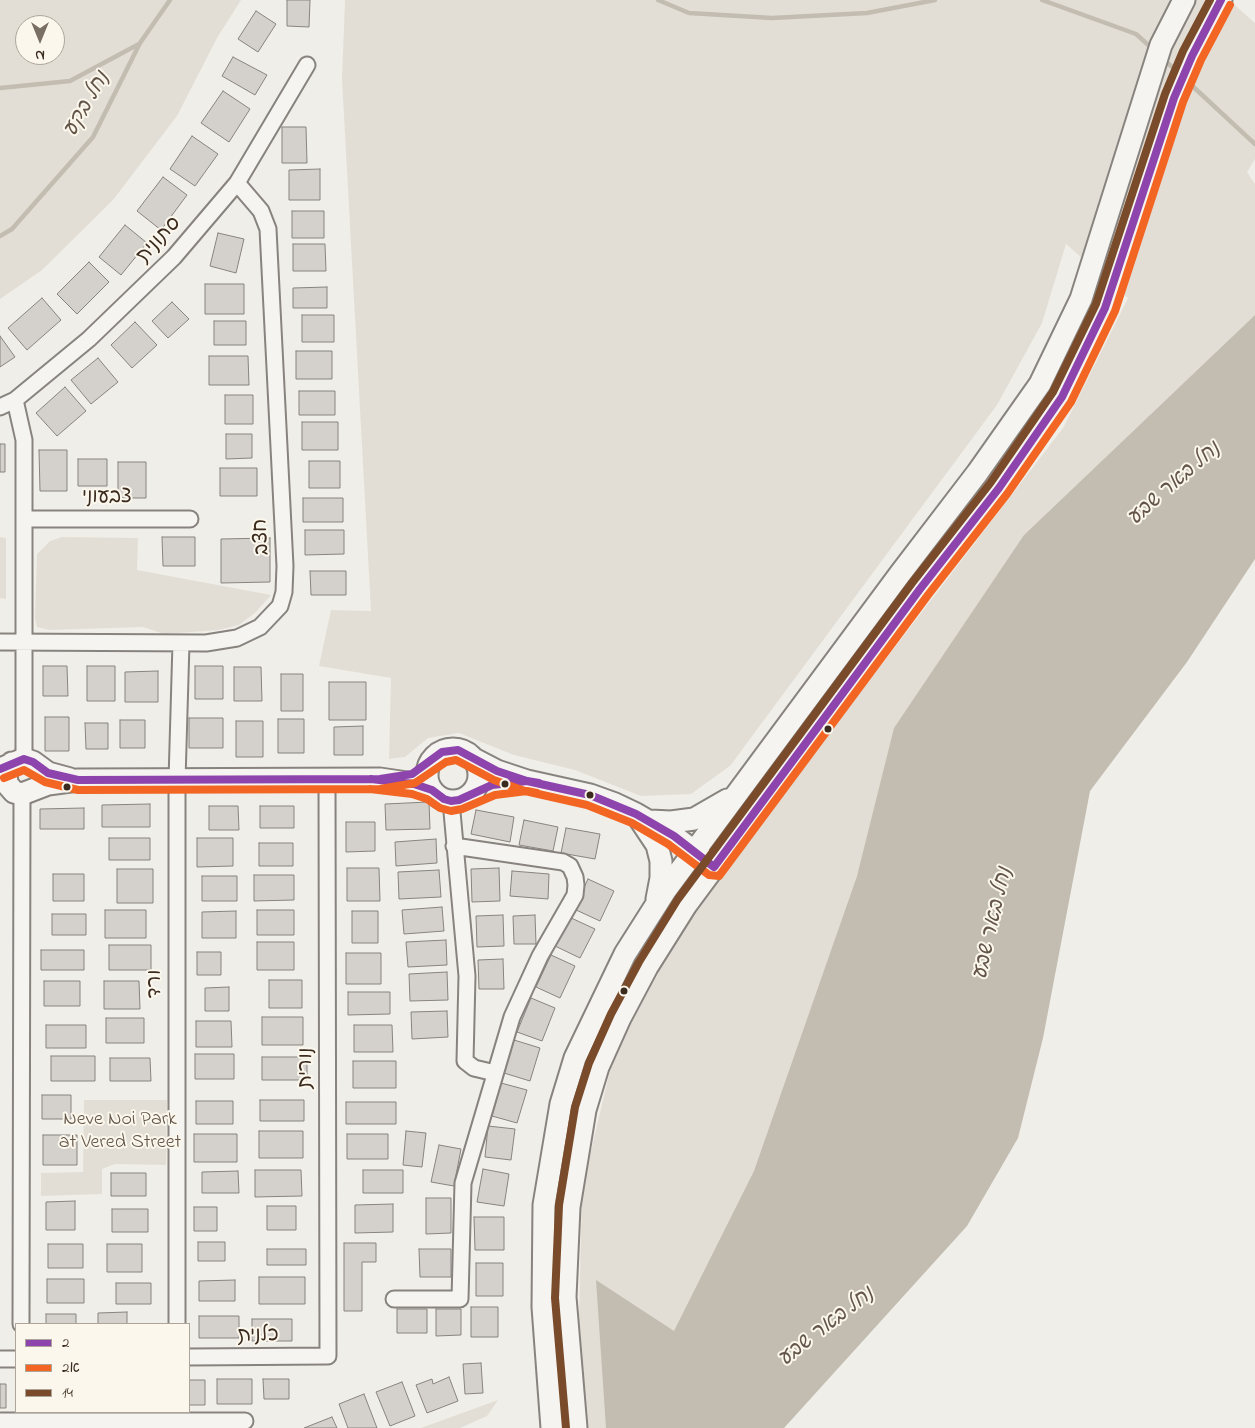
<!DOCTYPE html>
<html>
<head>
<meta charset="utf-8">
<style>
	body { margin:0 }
	#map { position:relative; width:1255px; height:1428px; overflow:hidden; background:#f0eee8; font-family:"Indie Flower","Playpen Sans Hebrew",sans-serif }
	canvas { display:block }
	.legend { position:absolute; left:15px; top:1323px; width:175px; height:90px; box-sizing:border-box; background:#fbf7ec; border:1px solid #aea59a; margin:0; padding:6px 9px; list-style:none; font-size:15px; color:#3b2a1e }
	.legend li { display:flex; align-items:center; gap:10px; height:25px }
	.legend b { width:25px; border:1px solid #aea59a }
	.north { position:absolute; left:15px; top:15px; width:50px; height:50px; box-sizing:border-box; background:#fbf7ec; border:1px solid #aea59a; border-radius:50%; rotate:180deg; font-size:14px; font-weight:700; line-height:20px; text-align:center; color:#3b2a1e }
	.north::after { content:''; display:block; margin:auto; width:18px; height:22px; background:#7a6f65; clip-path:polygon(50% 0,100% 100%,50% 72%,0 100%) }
</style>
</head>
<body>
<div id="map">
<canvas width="1255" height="1428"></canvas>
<ul class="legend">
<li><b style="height:6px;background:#8e44ad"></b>2</li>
<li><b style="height:6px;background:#f26522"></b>2א</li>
<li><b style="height:6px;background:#7a4b2a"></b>14</li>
</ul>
<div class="north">N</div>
</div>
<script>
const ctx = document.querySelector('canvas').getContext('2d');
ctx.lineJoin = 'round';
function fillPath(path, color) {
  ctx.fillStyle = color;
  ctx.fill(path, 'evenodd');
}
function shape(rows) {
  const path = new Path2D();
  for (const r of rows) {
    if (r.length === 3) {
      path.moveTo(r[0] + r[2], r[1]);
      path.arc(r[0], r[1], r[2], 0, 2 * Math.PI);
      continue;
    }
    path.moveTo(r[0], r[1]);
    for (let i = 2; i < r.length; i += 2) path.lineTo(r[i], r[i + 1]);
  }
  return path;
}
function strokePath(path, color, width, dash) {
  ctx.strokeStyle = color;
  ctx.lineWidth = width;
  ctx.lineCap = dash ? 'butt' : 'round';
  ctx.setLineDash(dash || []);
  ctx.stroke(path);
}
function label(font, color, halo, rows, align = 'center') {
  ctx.font = font + ' "Indie Flower","Playpen Sans Hebrew",sans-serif';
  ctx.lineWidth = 4;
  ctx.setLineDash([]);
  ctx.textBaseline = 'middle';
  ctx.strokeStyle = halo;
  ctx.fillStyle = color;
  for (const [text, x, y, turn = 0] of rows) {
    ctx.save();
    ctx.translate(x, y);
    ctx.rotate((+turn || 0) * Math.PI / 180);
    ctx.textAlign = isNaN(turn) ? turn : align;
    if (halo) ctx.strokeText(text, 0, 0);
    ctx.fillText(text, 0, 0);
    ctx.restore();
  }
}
const built = shape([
	[0,0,241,0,217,38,177,116,113,200,42,270,0,299],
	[25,25,55,25,55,55,25,55],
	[345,0,1229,0,1255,23,1255,159,1247,172,1255,184,1255,315,1024,535,857,876,838,931,746,1244,652,1428,588,1428,579,1320,582,1189,613,1058,657,967,724,870,1063,428,1128,298,1066,244,1042,323,997,405,730,766,691,794,641,796,575,770,514,755,459,733,428,738,405,757,389,759,391,678,319,666,331,610,371,611,342,79],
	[0,537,6,538,6,599,0,598],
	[62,537,138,538,137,570,271,595,256,612,239,625,218,630,164,634,143,627,49,630,37,627,35,618,37,554,50,541],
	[84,1100,167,1100,166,1165,115,1164,102,1169,102,1194,41,1196,41,1173,83,1172],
	[498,1400,487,1416,460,1428,421,1428]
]);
const water = shape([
	[1255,315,1255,559,1187,662,1090,791,1043,1038,1018,1138,967,1226,784,1428,606,1428,596,1280,674,1331,754,1171,857,876,894,728,1024,535]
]);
const stream = shape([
	[658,0,689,13,772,18,867,13,935,0],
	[1042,0,1136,34,1154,50],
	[1163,59,1178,72],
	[1187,81,1255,144],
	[0,88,70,81,139,44],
	[0,236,12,229,93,137,140,43,170,0]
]);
const building = shape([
	[287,0,310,0,309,27,287,26,287,0],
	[256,11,276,24,258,52,238,39,256,11],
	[233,57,267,75,255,95,222,76,233,57],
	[223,91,250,109,229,142,201,123,223,91],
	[282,127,306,127,307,163,282,163,282,127],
	[192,136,218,154,195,186,170,169,192,136],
	[320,169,320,200,289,200,289,170,320,169],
	[163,177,187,195,161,230,137,211,163,177],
	[292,211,324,211,324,238,292,238,292,211],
	[125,225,147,243,121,275,99,257,125,225],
	[218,233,244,239,236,273,210,266,218,233],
	[293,244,325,244,326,271,293,271,293,244],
	[89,262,109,282,77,314,57,294,89,262],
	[205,284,244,284,244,314,205,314,205,284],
	[327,287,327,308,293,308,293,288,327,287],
	[42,298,61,320,27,350,8,328,42,298],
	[172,302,189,319,168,338,152,321,172,302],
	[302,315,334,315,334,342,302,342,302,315],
	[214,321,246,321,246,345,214,345,214,321],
	[135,322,157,345,132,368,111,345,135,322],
	[0,336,15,357,0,367,0,336],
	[296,351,332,351,332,379,296,379,296,351],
	[209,356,248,356,249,385,209,385,209,356],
	[98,358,118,382,91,404,71,380,98,358],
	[65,387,86,411,57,436,36,413,65,387],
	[299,391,335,391,335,415,299,415,299,391],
	[225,395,253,395,253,424,225,424,225,395],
	[302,422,338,422,338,450,302,450,302,422],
	[226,434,252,434,252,458,226,459,226,434],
	[0,444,5,444,5,472,0,472,0,444],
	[39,450,67,450,67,491,40,491,39,450],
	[78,459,107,459,107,486,78,486,78,459],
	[309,461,340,461,340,488,309,488,309,461],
	[118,462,146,462,146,498,118,498,118,462],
	[220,468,257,468,257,496,220,496,220,468],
	[303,498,343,498,343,522,303,522,303,498],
	[305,530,344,530,344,554,305,555,305,530],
	[162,537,195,537,195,566,163,566,162,537],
	[270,538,270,582,221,583,221,539,270,538],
	[310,571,346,571,346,595,311,595,310,571],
	[43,666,67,666,68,696,43,696,43,666],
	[87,666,115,666,115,701,87,701,87,666],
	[195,666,223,666,223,699,195,699,195,666],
	[234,667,261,667,262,701,234,701,234,667],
	[158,671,158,702,125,702,125,672,158,671],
	[281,674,303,674,303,711,281,711,281,674],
	[329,682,366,682,366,720,329,720,329,682],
	[45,717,69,717,69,751,45,751,45,717],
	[189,718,223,718,223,748,189,748,189,718],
	[278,719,304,719,304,753,278,753,278,719],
	[120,720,145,720,145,748,120,748,120,720],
	[236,721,263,721,263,757,236,757,236,721],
	[85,723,108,723,108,749,86,749,85,723],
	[363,726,363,755,334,755,334,727,363,726],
	[429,802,430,829,386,830,385,804,429,802],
	[150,804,150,827,102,827,102,805,150,804],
	[209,806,238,806,239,830,209,830,209,806],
	[260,806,294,806,294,828,260,828,260,806],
	[84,808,84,829,40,829,40,809,84,808],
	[476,810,514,817,510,842,471,834,476,810],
	[524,820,558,827,553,851,519,845,524,820],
	[346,822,375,822,375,851,346,852,346,822],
	[566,828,600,834,595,859,561,853,566,828],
	[109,838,150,838,150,860,109,860,109,838],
	[197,838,233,838,233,866,197,867,197,838],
	[436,839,437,863,396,866,395,842,436,839],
	[259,843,293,843,293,866,259,866,259,843],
	[347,868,379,868,380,901,347,901,347,868],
	[499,868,500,901,472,902,471,869,499,868],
	[117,869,153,869,153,903,117,903,117,869],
	[439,870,441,897,399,899,398,872,439,870],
	[512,871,549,874,548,899,510,896,512,871],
	[53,874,84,874,84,901,53,901,53,874],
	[254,875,294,875,294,900,254,901,254,875],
	[202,876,237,876,237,901,202,901,202,876],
	[588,879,614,891,600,921,574,909,588,879],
	[442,907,444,931,404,934,402,910,442,907],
	[105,910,146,910,146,938,105,938,105,910],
	[257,910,294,910,294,935,257,935,257,910],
	[236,911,236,938,202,938,202,912,236,911],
	[352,911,378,911,378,943,352,943,352,911],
	[52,914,86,914,86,935,52,935,52,914],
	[503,915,504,946,477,947,476,916,503,915],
	[535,915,536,944,514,944,513,916,535,915],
	[569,917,595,929,580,958,555,946,569,917],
	[446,940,447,965,408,967,406,942,446,940],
	[257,942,294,942,294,970,257,970,257,942],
	[109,945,151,945,151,970,109,970,109,945],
	[41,950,84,950,84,970,41,970,41,950],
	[197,952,221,952,221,975,197,975,197,952],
	[346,953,381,953,381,984,346,984,346,953],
	[551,955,575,966,560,998,536,987,551,955],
	[503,959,504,989,479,989,478,960,503,959],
	[447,972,448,1000,410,1001,409,974,447,972],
	[269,980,302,980,302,1008,269,1008,269,980],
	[44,981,80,981,80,1006,44,1006,44,981],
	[104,981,139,981,140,1009,104,1009,104,981],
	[229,987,229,1011,205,1011,205,988,229,987],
	[348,992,390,992,390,1014,348,1015,348,992],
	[531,998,555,1008,542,1041,517,1032,531,998],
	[447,1011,448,1037,412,1039,411,1012,447,1011],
	[262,1017,303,1017,303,1045,262,1045,262,1017],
	[106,1018,144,1018,144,1043,106,1043,106,1018],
	[196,1021,231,1021,232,1047,196,1047,196,1021],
	[46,1025,86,1025,86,1048,46,1048,46,1025],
	[354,1025,392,1025,393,1052,354,1052,354,1025],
	[514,1040,540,1048,530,1081,504,1073,514,1040],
	[195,1054,234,1054,234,1079,195,1079,195,1054],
	[51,1056,95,1056,95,1081,51,1081,51,1056],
	[262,1057,307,1057,307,1080,262,1080,262,1057],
	[110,1058,150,1058,151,1081,110,1081,110,1058],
	[353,1061,396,1061,396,1088,353,1088,353,1061],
	[501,1083,527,1090,517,1123,492,1116,501,1083],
	[42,1095,71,1095,71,1119,42,1119,42,1095],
	[260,1100,304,1100,304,1121,260,1121,260,1100],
	[196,1101,233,1101,233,1124,196,1124,196,1101],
	[346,1102,396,1102,396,1124,346,1124,346,1102],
	[488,1126,515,1129,511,1160,485,1157,488,1126],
	[259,1131,303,1131,303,1158,259,1158,259,1131],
	[406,1131,426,1133,422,1167,403,1165,406,1131],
	[194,1134,237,1134,237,1162,194,1162,194,1134],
	[347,1134,388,1134,388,1159,347,1159,347,1134],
	[43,1135,77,1135,77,1165,43,1165,43,1135],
	[439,1145,461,1149,454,1186,431,1182,439,1145],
	[483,1169,509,1174,504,1206,477,1202,483,1169],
	[255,1170,301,1170,302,1196,255,1197,255,1170],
	[363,1170,403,1170,403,1193,363,1193,363,1170],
	[238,1171,239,1193,202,1193,202,1172,238,1171],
	[111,1173,146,1173,146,1196,111,1196,111,1173],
	[426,1198,451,1198,451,1233,426,1234,426,1198],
	[75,1201,75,1230,46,1230,46,1202,75,1201],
	[393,1204,393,1232,355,1233,355,1205,393,1204],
	[267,1206,296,1206,296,1230,267,1230,267,1206],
	[194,1207,217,1207,217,1231,194,1231,194,1207],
	[112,1209,148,1209,148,1232,112,1232,112,1209],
	[474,1217,504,1217,504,1250,475,1250,474,1217],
	[198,1242,225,1242,225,1261,198,1261,198,1242],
	[344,1243,376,1243,376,1262,362,1262,362,1311,344,1311,344,1243],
	[48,1244,83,1244,83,1268,48,1268,48,1244],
	[107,1244,142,1244,142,1272,107,1272,107,1244],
	[267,1249,306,1249,306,1265,267,1265,267,1249],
	[419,1249,451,1249,451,1277,420,1277,419,1249],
	[476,1263,503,1263,503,1296,476,1296,476,1263],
	[259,1277,305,1277,305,1304,259,1304,259,1277],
	[47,1279,84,1279,84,1303,47,1303,47,1279],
	[235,1280,235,1301,199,1301,199,1281,235,1280],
	[116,1283,151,1283,151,1304,116,1304,116,1283],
	[471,1307,498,1307,498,1337,471,1337,471,1307],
	[397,1309,427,1309,427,1333,397,1333,397,1309],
	[436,1309,461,1309,461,1335,436,1336,436,1309],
	[127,1312,127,1324,98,1324,98,1313,127,1312],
	[46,1314,76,1314,76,1324,46,1324,46,1314],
	[199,1316,239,1316,239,1338,199,1338,199,1316],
	[252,1319,292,1319,292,1341,252,1341,252,1319],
	[481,1363,483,1393,465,1394,463,1364,481,1363],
	[449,1377,458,1401,427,1413,416,1385,432,1379,433,1384,449,1377],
	[217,1379,252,1379,252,1404,217,1404,217,1379],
	[263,1379,289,1379,289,1399,264,1399,263,1379],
	[189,1380,205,1380,205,1405,189,1405,189,1380],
	[402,1382,415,1416,390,1426,376,1392,402,1382],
	[0,1384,6,1384,6,1408,0,1408,0,1384],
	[364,1394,377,1428,348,1428,339,1404,364,1394],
	[332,1417,337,1428,304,1428,332,1417]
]);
const street = shape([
	[15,400,24,440,24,759],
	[0,407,15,400,89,339,174,257,237,183,307,65],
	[24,519,190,519],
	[0,642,206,643,237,638,260,627,280,606,284,592,285,566,268,229,261,211,237,183],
	[451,801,467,976,465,1061,474,1068,495,1073],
	[394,1299,460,1299,463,1183,512,1017,540,956,575,895,576,885,575,877,570,866,563,862,454,846],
	[21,1324,22,794],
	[177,1324,177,780,181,643],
	[189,1357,328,1356,327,780],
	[0,1359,16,1359],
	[0,1421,245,1421]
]);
const secondary = shape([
	[453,775,26],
	[472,758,497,771,527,781,590,795,615,804,636,814,674,836,705,860],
	[12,763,6,773,7,784,14,792,22,794,48,784,78,780,380,779,414,784,432,790],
	[0,769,24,759,33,762,48,773,70,779],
	[639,818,657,845,661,861,661,878,657,899],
	[650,821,671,822,694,819,727,800],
	[552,1428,543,1307,544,1205,561,1104,575,1058,625,954,665,891,900,574,978,472,1040,384,1081,299,1161,45,1184,0],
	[576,1428,565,1297,569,1207,585,1110,598,1067,620,1018,647,967,686,905,920,589,999,488,1062,397,1105,308,1174,98,1192,56,1221,0]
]);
const bus1 = shape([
	[0,769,24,759,33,762,48,773,78,780,380,779,412,774,442,752,458,750,497,771,527,781,590,795,636,814,674,836,714,867,920,589,999,488,1062,397,1105,308,1174,98,1192,56,1221,0],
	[371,779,414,784,432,790,444,799,451,801,459,800,492,785,527,781,539,783]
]);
const bus2 = shape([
	[4,778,24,770,45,782,78,790,380,789,415,783,446,762,456,760,494,780,525,791,587,805,632,823,668,844,709,875,719,876,928,595,1007,494,1071,402,1115,311,1183,102,1201,60,1230,5],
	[370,789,412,794,427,799,440,808,451,811,462,809,495,795,527,791,537,793]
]);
const bus3 = shape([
	[566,1428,555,1298,559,1205,575,1107,589,1063,611,1014,639,962,678,899,912,583,991,482,1053,392,1096,304,1165,94,1183,51,1210,0]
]);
const markers = [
	[828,729,4.5,"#3b2a1e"],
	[505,784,4.5,"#3b2a1e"],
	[67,787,4.5,"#3b2a1e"],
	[590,795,4.5,"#3b2a1e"],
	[624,991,4.5,"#3b2a1e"]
];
const streetNames = [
	["סתונית",160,241,-47],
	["צבעוני",107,499],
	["חצב",263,537,-93],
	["ורד",157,984,-90],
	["נורית",308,1068,-90],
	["כלנית",258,1337,-1]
];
const parkNames = [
	["Neve Noi Park",120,1121],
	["at Vered Street",120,1144]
];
const waterNames = [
	["נחל בקע",88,105,-60],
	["נחל באר שבע",1175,485,-41],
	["נחל באר שבע",994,924,-77],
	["נחל באר שבע",827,1328,-38]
];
fillPath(built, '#e3ded5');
fillPath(water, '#c2bcb1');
strokePath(stream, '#c2bcb1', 4.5);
fillPath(building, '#d4d1cc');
strokePath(building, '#88837e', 1);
strokePath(street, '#88837e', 19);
strokePath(secondary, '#88837e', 25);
strokePath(street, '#f5f4f0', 15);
strokePath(secondary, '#f5f4f0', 21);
strokePath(bus1, '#8e44ad', 8);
strokePath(bus2, '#f26522', 8);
strokePath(bus3, '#7a4b2a', 8);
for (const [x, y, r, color] of markers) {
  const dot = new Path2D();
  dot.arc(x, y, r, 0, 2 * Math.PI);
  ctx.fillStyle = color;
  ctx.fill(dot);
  strokePath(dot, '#fbf7ec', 2);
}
label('20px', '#3b2a1e', '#fbf7ec', streetNames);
label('20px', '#625448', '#fbf7ec', parkNames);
label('italic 21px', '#645549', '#fbf7ec', waterNames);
</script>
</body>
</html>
